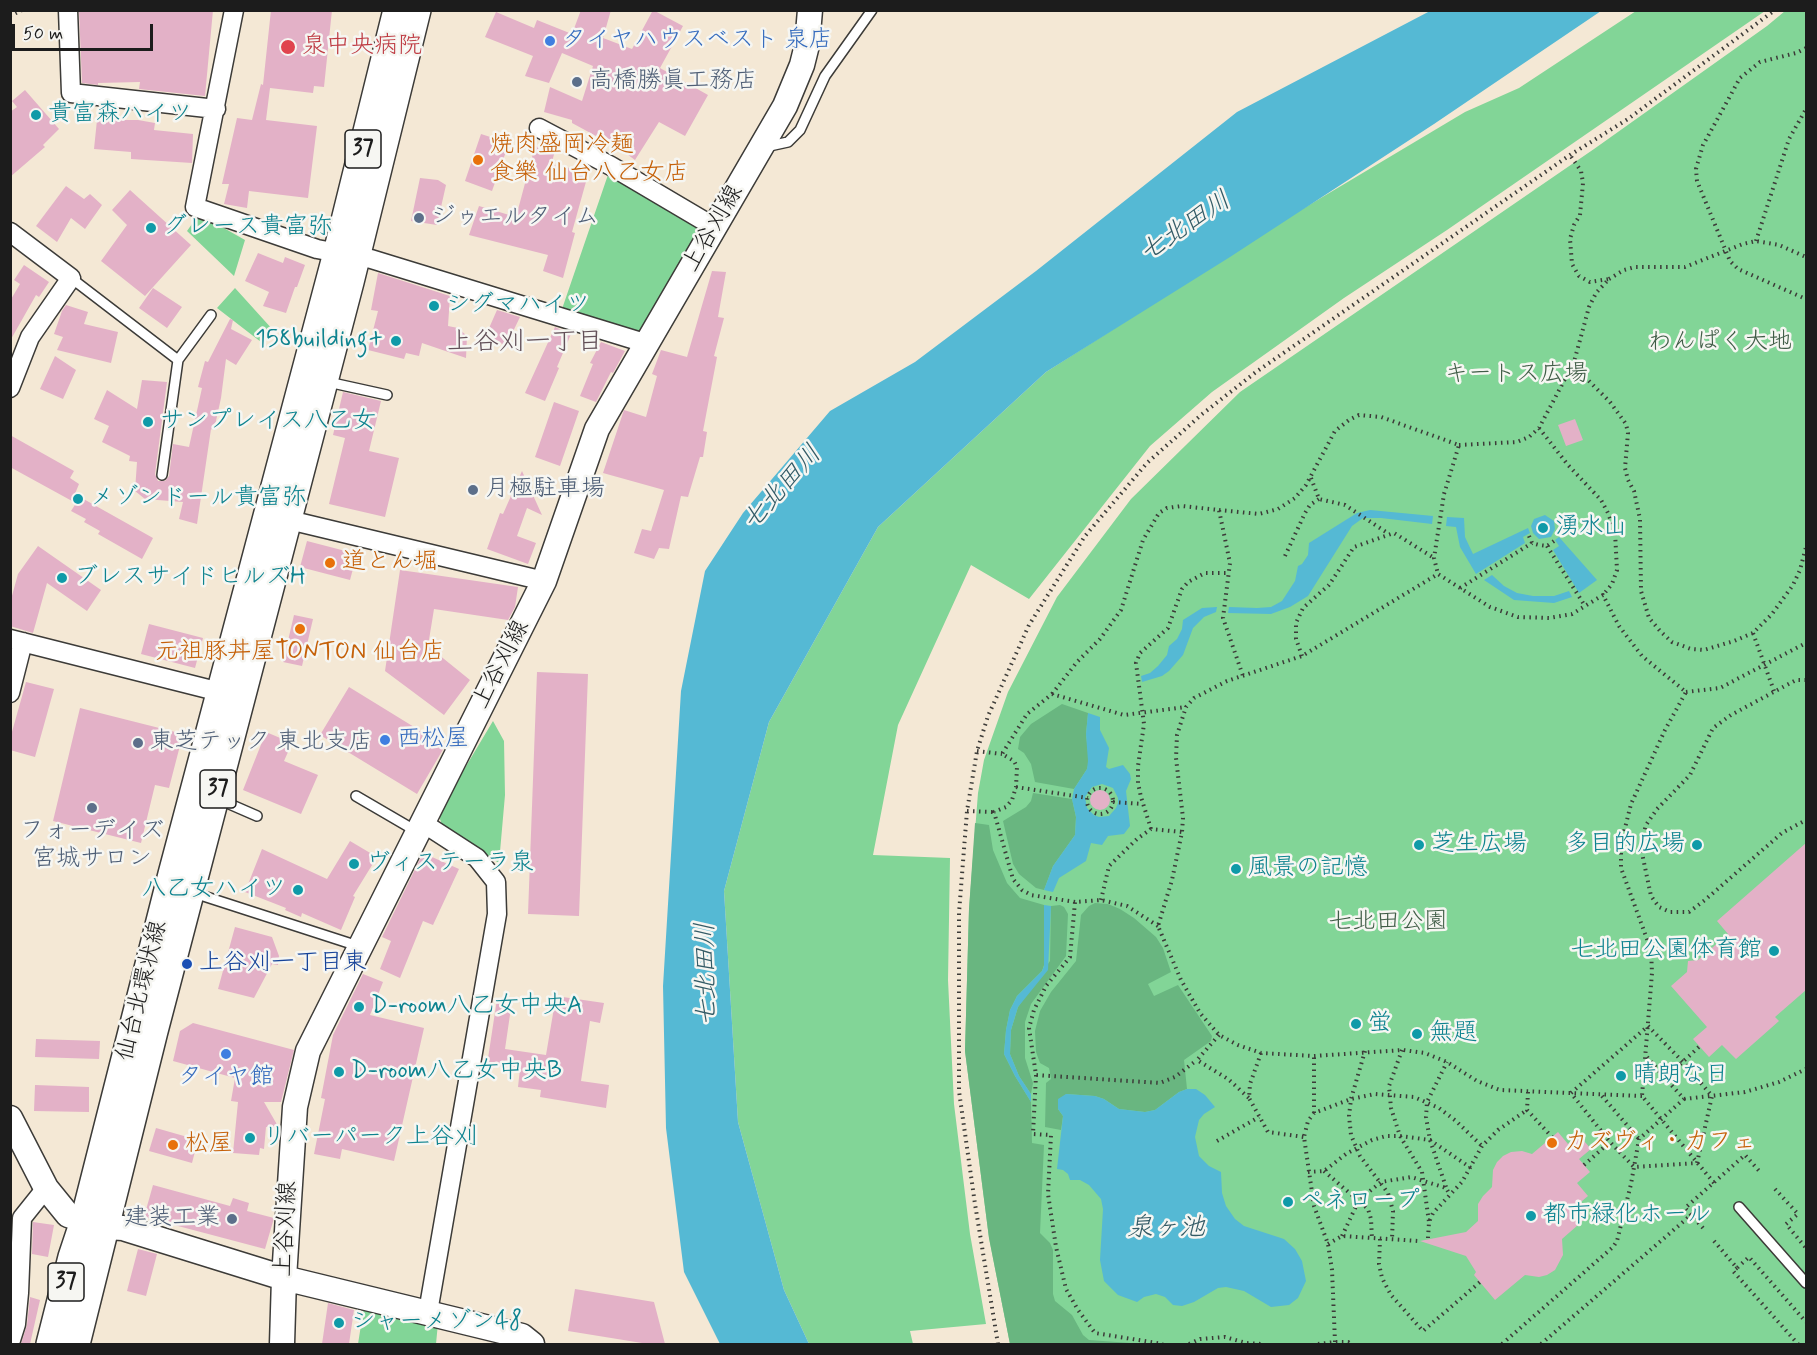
<!DOCTYPE html>
<html>
<head>
<meta charset="utf-8">
<style>
	body { margin:0 }
	#map { position:relative; width:1817px; height:1355px; overflow:hidden; background:#f4e8d5; font-family:Mynerve,sans-serif }
	canvas { display:block }
	.frame { position:absolute; inset:0; border:12px solid #1c1c1c; pointer-events:none }
	.scale { position:absolute; left:12px; top:24px; width:141px; height:27px; box-sizing:border-box; border:3px solid #1c1c1c; border-top:0; padding-left:8px; font-size:18px; line-height:21px; white-space:nowrap; color:#1c1c1c; -webkit-text-stroke:4px #f6f6f2; paint-order:stroke }
</style>
</head>
<body>
<div id="map">
<canvas width="1817" height="1355"></canvas>
<div class="frame"></div>
<div class="scale">50 m</div>
</div>
<script>
const ctx = document.querySelector('canvas').getContext('2d');
ctx.lineJoin = 'round';
function fillPath(path, color) {
  ctx.fillStyle = color;
  ctx.fill(path, 'evenodd');
}
function shape(rows) {
  const path = new Path2D();
  for (const r of rows) {
    if (r.length === 3) {
      path.moveTo(r[0] + r[2], r[1]);
      path.arc(r[0], r[1], r[2], 0, 2 * Math.PI);
      continue;
    }
    path.moveTo(r[0], r[1]);
    for (let i = 2; i < r.length; i += 2) path.lineTo(r[i], r[i + 1]);
  }
  return path;
}
function strokePath(path, color, width, dash) {
  ctx.strokeStyle = color;
  ctx.lineWidth = width;
  ctx.lineCap = dash ? 'butt' : 'round';
  ctx.setLineDash(dash || []);
  ctx.stroke(path);
}
function label(font, color, halo, rows, align = 'center') {
  ctx.font = font + ' Mynerve,"Klee One",sans-serif';
  ctx.lineWidth = 5;
  ctx.setLineDash([]);
  ctx.textBaseline = 'middle';
  ctx.strokeStyle = halo;
  ctx.fillStyle = color;
  for (const [text, x, y, turn = 0] of rows) {
    ctx.save();
    ctx.translate(x, y);
    ctx.rotate((+turn || 0) * Math.PI / 180);
    ctx.textAlign = isNaN(turn) ? turn : align;
    if (halo) ctx.strokeText(text, 0, 0);
    ctx.fillText(text, 0, 0);
    ctx.restore();
  }
}
const green = shape([
	[1636,11,1765,11,1447,230,1344,298,1212,392,1150,446,1029,599,971,565,898,725,873,855,950,858,948,980,954,1104,970,1234,986,1324,910,1331,913,1344,809,1344,784,1290,738,1122,724,891,769,722,878,527,1046,372,1299,211,1465,112,1519,88],
	[1785,11,1806,11,1806,1344,1010,1344,989,1238,965,1051,969,909,978,793,984,760,1008,692,1057,597,1131,499,1240,392,1594,149,1767,26],
	[611,166,708,227,648,344,562,309],
	[199,214,245,240,234,276,187,231],
	[235,288,273,330,261,342,217,308],
	[493,721,504,741,505,795,499,863,443,828,438,813],
	[364,1306,438,1323,436,1344,358,1344]
]);
const forest = shape([
	[1062,704,1088,713,1086,734,1089,761,1087,769,1074,789,1035,782,1031,764,1024,753,1018,749,1020,737,1031,724],
	[1033,793,1072,799,1076,817,1075,835,1053,866,1044,890,1036,888,1019,874,1013,864,1003,821,1026,807,1031,801],
	[975,823,989,825,993,850,1007,883,1020,898,1044,905,1044,965,1042,971,1017,996,1010,1010,1006,1030,1004,1054,1015,1076,1031,1102,1032,1143,1044,1145,1040,1233,1050,1243,1053,1250,1053,1294,1055,1301,1072,1315,1083,1335,1089,1340,1144,1344,1010,1344,989,1238,965,1051,969,909],
	[1095,903,1108,904,1120,909,1134,918,1156,937,1163,948,1171,972,1148,984,1154,996,1178,985,1212,1036,1211,1041,1184,1060,1187,1089,1179,1092,1155,1110,1145,1112,1119,1109,1104,1099,1095,1096,1066,1094,1058,1109,1063,1116,1061,1130,1045,1127,1046,1083,1051,1079,1049,1068,1040,1063,1036,1052,1035,1031,1040,1011,1051,992,1076,961,1081,915,1089,906],
	[1060,905,1064,907,1068,914,1066,956,1031,1004,1025,1022,1025,1058,1033,1083,1031,1094,1019,1076,1010,1054,1011,1030,1018,1007,1050,961,1051,906]
]);
const water = shape([
	[1430,11,1601,11,1434,124,1230,257,1046,372,878,527,769,722,724,891,738,1122,784,1290,809,1344,720,1344,684,1272,666,1128,663,986,681,691,705,571,743,513,830,411,915,362,1036,271,1237,112],
	[1370,510,1433,516,1432,524,1381,518,1363,518,1352,526,1308,596,1290,607,1271,614,1228,613,1229,607,1257,608,1271,607,1282,601,1295,581,1298,566,1302,564,1308,555,1309,543,1357,513],
	[1545,515,1554,521,1555,529,1551,537,1539,539,1533,533,1531,526,1534,519],
	[1447,517,1464,518,1465,537,1473,554,1528,528,1530,533,1523,537,1525,543,1476,574,1460,547,1456,527,1446,526],
	[1559,537,1597,580,1579,593,1553,550,1559,546,1555,540],
	[1492,575,1504,586,1517,593,1533,596,1554,596,1569,591,1572,597,1554,603,1514,600,1484,580],
	[1217,607,1216,612,1204,617,1193,628,1183,655,1169,671,1162,676,1142,682,1141,676,1150,673,1158,666,1167,655,1169,646,1177,639,1182,629,1183,620,1202,608],
	[1088,713,1100,717,1100,730,1109,748,1106,767,1109,769,1123,765,1130,774,1131,779,1126,791,1130,826,1124,834,1108,836,1102,845,1091,843,1086,861,1059,878,1053,892,1044,890,1053,866,1075,835,1076,817,1072,799,1074,789,1087,769,1088,761,1086,734],
	[1102,784,1113,788,1118,798,1118,803,1116,808,1109,816,1099,817,1094,815,1087,808,1085,797,1092,787],
	[1044,905,1051,906,1048,970,1018,1007,1011,1030,1010,1054,1019,1076,1031,1094,1031,1102,1015,1076,1004,1054,1006,1030,1010,1010,1017,996,1042,971,1044,966],
	[1187,1089,1196,1089,1205,1095,1215,1107,1204,1114,1199,1120,1195,1137,1199,1156,1209,1166,1221,1172,1222,1193,1226,1206,1235,1219,1244,1226,1284,1239,1295,1249,1302,1261,1306,1281,1298,1298,1289,1305,1271,1307,1244,1291,1226,1287,1218,1288,1194,1302,1182,1306,1173,1305,1165,1297,1156,1294,1144,1297,1137,1302,1118,1295,1104,1281,1100,1260,1103,1209,1101,1199,1089,1185,1080,1180,1070,1180,1068,1174,1063,1170,1057,1169,1063,1116,1058,1109,1058,1099,1066,1094,1095,1096,1104,1099,1119,1109,1145,1112,1155,1110,1179,1092]
]);
const building = shape([
	[79,10,213,10,205,96,139,89,140,82,98,83,98,85,82,83],
	[271,10,332,10,324,87,314,86,313,93,270,88,266,120,317,126,308,198,249,191,247,208,224,204,229,184,222,184,237,118,252,120,261,84,263,85],
	[581,10,611,10,603,38,632,49,653,10,683,26,660,68,708,95,685,136,659,122,635,160,620,149,572,123,572,120,544,112,550,87,582,101,593,66,562,53,549,83,525,76,533,56,485,37,496,12,534,28,537,20,572,34],
	[25,90,59,129,43,145,45,147,10,177,10,112,17,107,12,101],
	[97,120,138,120,155,123,154,130,193,134,192,163,131,159,131,152,94,149],
	[481,134,509,143,492,191,465,181],
	[535,146,555,151,551,165,589,171,572,232,575,233,563,278,543,271,548,255,469,235,479,206,516,217],
	[420,178,438,180,446,185,437,225,411,221],
	[66,186,84,199,90,194,102,205,85,229,71,218,57,242,36,226],
	[130,190,191,245,145,296,101,261,127,225,112,210],
	[258,253,283,263,285,257,305,265,297,287,295,287,286,313,263,306,269,292,245,281],
	[24,265,49,282,39,297,36,295,10,341,10,301,20,284,14,280],
	[712,271,726,272,718,317,724,318,714,356,717,357,703,431,707,432,703,457,700,457,688,497,681,496,669,549,659,548,654,559,634,553,642,529,651,531,664,490,603,473,624,410,646,417,657,376,652,374,661,350,687,357],
	[378,273,450,296,448,326,458,328,467,336,466,358,422,343,419,356,406,353,404,359,368,350,378,311,371,310],
	[153,288,182,307,167,328,139,308],
	[66,305,88,312,84,324,118,332,111,363,57,350,63,337,54,334,62,311],
	[497,310,520,317,506,346,486,335],
	[230,319,233,320,231,329,252,340,236,365,226,359,221,398,214,430,211,429,197,524,179,519,183,502,145,499,135,491,137,462,129,461,130,456,102,442,109,426,94,419,107,390,137,409,142,380,167,382,155,474,158,481,165,481,169,476,173,444,189,447,202,388,198,387,205,361,208,362],
	[555,327,571,334,557,367,559,368,545,401,525,393],
	[601,342,625,351,613,373,611,372,596,402,580,396,593,364,590,363],
	[55,356,76,370,63,399,40,389],
	[343,392,381,401,369,451,399,458,385,517,329,504,345,438,333,435],
	[554,402,579,411,560,466,535,457],
	[1575,419,1583,440,1566,446,1558,425],
	[10,435,74,471,70,478,79,484,72,501,10,467],
	[522,471,542,515,527,508,517,536,536,543,528,564,487,549,500,513,503,514],
	[80,497,153,538,142,559,98,534,100,531,84,522,86,519,71,511],
	[307,541,357,554,350,580,300,567],
	[38,546,101,590,87,611,47,583,33,633,10,626,10,603,18,574],
	[400,570,518,587,515,607,508,620,434,609,428,646,470,680,444,715,385,671],
	[294,615,313,619,302,666,283,662],
	[149,624,203,638,195,668,141,654],
	[537,672,588,674,579,916,528,914],
	[26,682,54,689,35,757,10,750,10,739],
	[349,687,445,746,417,794,320,735],
	[80,708,183,734,169,788,155,785,141,843,53,821],
	[266,732,292,743,284,761,318,775,301,814,243,790],
	[1100,800,10],
	[350,841,377,857,353,896,355,897,341,930,302,913,301,917,285,910,286,908,245,892,262,849,327,879],
	[1806,843,1806,990,1775,1017,1779,1021,1736,1059,1722,1045,1709,1057,1693,1039,1707,1027,1671,986,1687,972,1688,961,1698,960,1728,934,1717,921],
	[423,853,459,869,433,925,423,921,400,978,380,969,391,941,382,937],
	[235,927,272,937,279,956,278,965,272,964,254,998,218,989],
	[363,974,383,982,370,1015,424,1028,394,1161,342,1149,340,1159,314,1154,325,1099,321,1098,333,1035],
	[556,996,604,1003,600,1023,590,1021,581,1081,609,1085,606,1108,540,1097,541,1090,518,1087,520,1069,487,1065,497,999,512,1001,505,1049,546,1055],
	[193,1023,294,1050,281,1102,264,1102,279,1128,266,1127,264,1149,260,1148,259,1155,233,1153,238,1102,231,1101,235,1078,173,1061,180,1031],
	[36,1039,100,1041,99,1059,35,1057],
	[35,1085,89,1087,89,1112,34,1111],
	[156,1128,198,1140,192,1163,149,1151],
	[1558,1132,1568,1144,1578,1134,1591,1149,1579,1159,1590,1172,1577,1183,1588,1196,1576,1206,1586,1218,1562,1239,1563,1255,1555,1270,1547,1275,1539,1277,1525,1275,1495,1300,1474,1275,1476,1272,1466,1256,1420,1241,1466,1232,1478,1221,1478,1204,1483,1196,1492,1187,1493,1170,1497,1162,1503,1156,1511,1152,1522,1151,1532,1154],
	[153,1185,230,1206,233,1198,249,1203,247,1211,274,1218,265,1249,144,1217],
	[33,1222,54,1225,48,1257,32,1254],
	[138,1249,157,1254,146,1296,127,1291],
	[575,1289,654,1302,665,1344,641,1344,642,1343,568,1331],
	[30,1297,40,1300,30,1344,21,1344,27,1325],
	[328,1303,354,1310,349,1344,322,1344]
]);
const path = shape([
	[10,16,22,10],
	[1806,48,1796,53,1760,62,1740,78,1703,145,1696,169,1697,181,1730,261,1738,269,1806,299],
	[1756,241,1789,139,1806,109],
	[1609,279,1624,270,1635,267,1685,267,1743,244,1756,241,1779,245,1806,257],
	[1574,362,1584,376,1610,402,1626,424,1628,433,1625,468,1628,480,1634,491,1640,519,1641,591,1649,618,1661,632,1672,642,1691,649,1704,650,1734,641,1753,633],
	[1539,428,1568,465,1601,500,1608,513,1615,532,1617,570,1612,584,1603,595],
	[1459,445,1517,442,1529,437,1539,428,1574,362,1589,307,1596,293,1609,279,1590,282,1579,276,1572,264,1570,239,1574,225,1580,215,1583,183,1581,171,1570,155],
	[1311,478,1319,499,1345,505,1389,534],
	[1219,510,1259,514,1278,509,1295,498,1306,485,1335,431,1349,420,1359,415,1381,417,1459,445,1444,494,1434,558,1438,574],
	[1529,536,1532,543,1539,545,1547,546,1554,541],
	[1547,546,1585,606],
	[1285,556,1305,513,1310,505,1319,499],
	[1460,588,1532,543],
	[1302,656,1296,639,1296,623,1303,608,1329,585,1354,547,1394,533,1434,558],
	[1806,680,1796,680,1731,715,1713,728,1690,775,1657,809,1646,825,1642,839,1642,853,1651,896,1659,907,1670,912,1689,912,1705,900,1782,833,1806,820],
	[1774,691,1753,633,1772,614,1793,585,1800,570,1806,547],
	[1686,692,1720,688,1806,643],
	[1052,694,1077,662,1100,639,1121,610,1143,540,1159,513,1167,508,1182,506,1219,510,1230,563,1223,618,1243,676],
	[977,751,1002,754],
	[1016,787,1088,798],
	[1100,801,13],
	[1113,802,1143,804],
	[967,811,994,812],
	[1151,829,1141,797,1138,783,1138,766,1144,724,1136,663,1140,653,1168,628,1182,589,1188,582,1205,573,1230,573],
	[1101,900,1109,866,1137,839,1151,829,1182,832],
	[1075,902,1031,895,1022,890,1013,879,994,812,1006,807,1012,800,1016,787,1017,767,1014,761,1002,754,1027,714,1052,694,1124,715,1186,707],
	[1158,926,1127,906,1101,900,1075,902,1070,957,1046,986,1034,1010,1029,1028,1036,1075,1160,1083,1175,1077,1197,1060],
	[1648,1026,1683,1062,1712,1096,1697,1163,1634,1167,1610,1142,1571,1093,1648,1026],
	[1219,1035,1197,1060,1228,1079,1249,1098],
	[1402,1050,1389,1086,1391,1108,1400,1136,1422,1172,1429,1222],
	[1365,1051,1351,1099,1349,1116,1351,1135,1360,1156,1388,1193,1393,1211,1392,1240],
	[1261,1053,1250,1084,1249,1098,1268,1132,1304,1137],
	[1647,1057,1665,1078,1700,1046],
	[1036,1075,1033,1134,1051,1135,1048,1194,1056,1247,1066,1289,1078,1310,1095,1333,1163,1344],
	[1528,1092,1527,1110,1552,1137],
	[1602,1096,1639,1139],
	[1642,1096,1500,1090,1477,1081,1447,1062,1425,1053,1403,1050,1314,1056,1261,1053,1238,1045,1219,1035,1200,1013,1181,980,1158,926,1172,880,1182,832,1183,818,1176,758,1177,735,1186,707,1194,698,1227,681,1302,656,1438,574,1490,607,1518,617,1549,618,1572,614,1603,595,1619,626,1642,656,1686,692,1665,730,1631,804,1621,844,1621,868,1651,950,1652,973,1642,1096,1714,1183],
	[1684,1099,1745,1092,1779,1082,1806,1069],
	[1314,1113,1314,1056],
	[1217,1141,1259,1117],
	[1584,1165,1610,1142],
	[1324,1171,1368,1209,1371,1219,1372,1239],
	[1308,1172,1324,1171,1346,1154,1372,1140,1386,1136,1400,1136,1430,1140,1471,1168],
	[1446,1187,1430,1140,1426,1117,1427,1102,1447,1062],
	[1775,1189,1798,1214,1786,1224,1806,1248],
	[1703,1228,1685,1208,1745,1155,1761,1173],
	[1342,1236,1359,1200,1381,1182,1411,1177,1446,1188,1450,1195],
	[1428,1238,1429,1222,1433,1213,1462,1182,1482,1146,1498,1130,1527,1110],
	[1380,1239,1379,1264,1382,1278,1391,1295,1423,1331,1480,1282],
	[1714,1241,1737,1268,1749,1257,1806,1322],
	[1328,1244,1342,1236,1419,1241],
	[1737,1268,1733,1271,1798,1344],
	[1335,1342,1332,1270,1328,1244,1314,1206,1304,1137,1308,1121,1314,1113,1351,1099,1375,1094,1414,1097,1439,1108,1456,1121,1482,1146],
	[998,1344,975,1204,959,1091,959,913,967,811,977,751,988,716,1029,625,1085,536,1147,463,1201,415,1256,372,1570,155,1628,119,1775,10],
	[1189,1344,1200,1339,1225,1337,1246,1343,1262,1344],
	[1318,1344,1335,1342,1348,1342,1351,1344],
	[1502,1344,1613,1247,1617,1241,1631,1184,1639,1139,1684,1099,1665,1078],
	[1541,1344,1691,1215]
]);
const lane = shape([
	[765,147,788,142,800,130,825,76,872,10],
	[71,278,178,360],
	[328,382,387,395],
	[162,475,178,360,211,315],
	[356,796,416,831],
	[218,799,257,816],
	[191,892,358,946],
	[1739,1207,1806,1283]
]);
const street = shape([
	[68,10,71,93,216,109],
	[234,10,195,207,317,249,371,259,648,344],
	[539,128,611,166,716,228],
	[10,232,71,278,30,337,10,388],
	[289,520,544,581],
	[10,639,220,692],
	[10,693,23,642],
	[423,823,477,858,496,882,497,914,428,1312],
	[10,1343,16,1324,19,1293,22,1218,46,1188]
]);
const secondary = shape([
	[10,1118,46,1188,68,1215,106,1227,123,1228,284,1278,522,1336,532,1344],
	[282,1344,284,1278,295,1107,308,1051,544,581,597,429,785,106,802,65,807,45,810,10]
]);
const primary = shape([
	[50,1344,72,1257,84,1221,172,874,337,253,397,10],
	[76,1344,154,1031,350,282,417,10]
]);
const markers = [
	[550,41,6,"#3f7fe0"],
	[288,47,8,"#e0444e"],
	[577,82,6,"#5c6f8a"],
	[36,115,6,"#0f9aa8"],
	[478,160,6,"#e8710a"],
	[419,218,6,"#5c6f8a"],
	[151,228,6,"#0f9aa8"],
	[434,306,6,"#0f9aa8"],
	[396,341,6,"#0f9aa8"],
	[148,422,6,"#0f9aa8"],
	[473,490,6,"#5c6f8a"],
	[78,499,6,"#0f9aa8"],
	[1543,528,6,"#0f9aa8"],
	[330,563,6,"#e8710a"],
	[62,578,6,"#0f9aa8"],
	[300,629,6,"#e8710a"],
	[385,740,6,"#3f7fe0"],
	[138,743,6,"#5c6f8a"],
	[92,808,6,"#5c6f8a"],
	[1419,845,6,"#0f9aa8"],
	[1697,845,6,"#0f9aa8"],
	[354,864,6,"#0f9aa8"],
	[1236,869,6,"#0f9aa8"],
	[298,890,6,"#0f9aa8"],
	[1774,951,6,"#0f9aa8"],
	[187,964,6,"#1a4fb4"],
	[359,1007,6,"#0f9aa8"],
	[1356,1024,6,"#0f9aa8"],
	[1417,1034,6,"#0f9aa8"],
	[226,1054,6,"#3f7fe0"],
	[339,1072,6,"#0f9aa8"],
	[1621,1076,6,"#0f9aa8"],
	[250,1138,6,"#0f9aa8"],
	[1552,1143,6,"#e8710a"],
	[173,1145,6,"#e8710a"],
	[1288,1202,6,"#0f9aa8"],
	[1531,1216,6,"#0f9aa8"],
	[232,1219,6,"#5c6f8a"],
	[339,1323,6,"#0f9aa8"]
];
const shields = [
	[363,149,36],
	[218,789,36],
	[66,1282,36]
];
const shieldNames = [
	["37",363,149],
	["37",218,789],
	["37",66,1282]
];
const shopNames = [
	["タイヤハウスベスト 泉店",562,41],
	["西松屋",397,740],
	["タイヤ館",226,1078,"center"]
];
const healthNames = [
	["泉中央病院",302,47]
];
const serviceNames = [
	["高橋勝眞工務店",589,82],
	["ジゥエルタイム",431,218],
	["月極駐車場",485,490],
	["東芝テック 東北支店",150,743],
	["フォーデイズ",92,832,"center"],
	["宮城サロン",92,860,"center"],
	["建装工業",220,1219,"right"]
];
const cultureNames = [
	["貴富森ハイツ",48,115],
	["グレース貴富弥",163,228],
	["シグマハイツ",446,306],
	["158building+",384,341,"right"],
	["サンプレイス八乙女",160,422],
	["メゾンドール貴富弥",90,499],
	["湧水山",1555,528],
	["ブレスサイドヒルズH",74,578],
	["芝生広場",1431,845],
	["多目的広場",1685,845,"right"],
	["ヴィステーラ泉",366,864],
	["風景の記憶",1248,869],
	["八乙女ハイツ",286,890,"right"],
	["七北田公園体育館",1762,951,"right"],
	["D-room八乙女中央A",371,1007],
	["蛍",1368,1024],
	["無題",1429,1034],
	["D-room八乙女中央B",351,1072],
	["晴朗な日",1633,1076],
	["リバーパーク上谷刈",262,1138],
	["ペネロープ",1300,1202],
	["都市緑化ホール",1543,1216],
	["シャーメゾン48",351,1323]
];
const foodNames = [
	["焼肉盛岡冷麺",490,146],
	["食樂 仙台八乙女店",490,174],
	["道とん堀",342,563],
	["元祖豚丼屋TONTON 仙台店",300,653,"center"],
	["カズヴィ・カフェ",1564,1143],
	["松屋",185,1145]
];
const streetNames = [
	["上谷刈線",714,229,-60],
	["上谷刈線",502,665,-63],
	["仙台北環状線",143,991,-76],
	["上谷刈線",287,1229,-87]
];
const parkNames = [
	["わんぱく大地",1720,343],
	["キートス広場",1516,375],
	["七北田公園",1388,923]
];
const transitNames = [
	["上谷刈一丁目東",199,964]
];
const waterNames = [
	["七北田川",1186,228,-34],
	["七北田川",783,489,-48],
	["七北田川",708,974,-91],
	["泉ヶ池",1166,1230]
];
const neighbourhoodNames = [
	["上谷刈一丁目",525,344]
];
fillPath(green, '#82d597');
fillPath(forest, '#69b680');
fillPath(water, '#55b9d4');
fillPath(building, '#e3b1c7');
strokePath(lane, '#3c3b38', 12);
strokePath(street, '#3c3b38', 21);
strokePath(secondary, '#3c3b38', 27);
strokePath(primary, '#3c3b38', 30);
strokePath(path, '#3c3b38', 4, [1.5, 4.5]);
strokePath(lane, '#fff', 9);
strokePath(street, '#fff', 18);
strokePath(secondary, '#fff', 24);
strokePath(primary, '#fff', 27);
for (const [x, y, r, color] of markers) {
  const dot = new Path2D();
  dot.arc(x, y, r, 0, 2 * Math.PI);
  ctx.fillStyle = color;
  ctx.fill(dot);
  strokePath(dot, '#f6f6f2', 2);
}
for (const [x, y, w] of shields) {
  const box = new Path2D();
  box.roundRect(x - w / 2, y - 19, w, 38, 4.5);
  ctx.fillStyle = '#f6f6f2';
  ctx.fill(box);
  strokePath(box, '#1c1c1c', 1.5);
}
label('bold 22px', '#1c1c1c', null, shieldNames);
label('24px', '#366cbe', '#f6f6f2', shopNames, 'left');
label('24px', '#be3a42', '#f6f6f2', healthNames, 'left');
label('24px', '#4e5e75', '#f6f6f2', serviceNames, 'left');
label('24px', '#0d838f', '#f6f6f2', cultureNames, 'left');
label('24px', '#c56008', '#f6f6f2', foodNames, 'left');
label('24px', '#1c1c1c', '#f6f6f2', streetNames);
label('24px', '#405d47', '#f6f6f2', parkNames);
label('24px', '#164399', '#f6f6f2', transitNames, 'left');
label('italic 26px', '#335b66', '#f6f6f2', waterNames);
label('26px', '#625058', '#f6f6f2', neighbourhoodNames);
</script>
</body>
</html>
